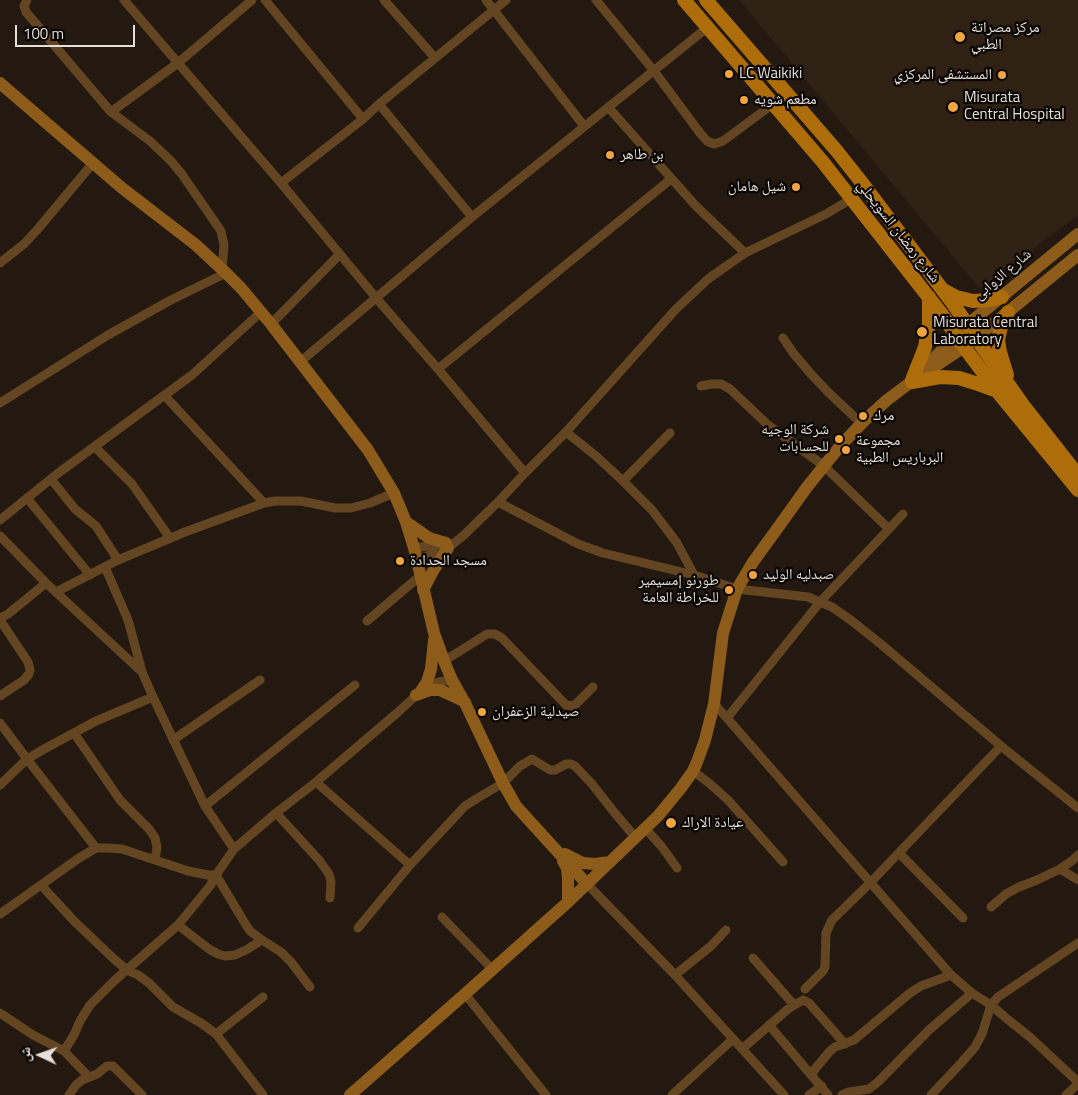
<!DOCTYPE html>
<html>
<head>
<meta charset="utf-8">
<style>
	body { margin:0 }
	#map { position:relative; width:1078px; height:1095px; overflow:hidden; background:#231910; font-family:"Titillium Web","Noto Naskh Arabic",sans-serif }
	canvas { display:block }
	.north { position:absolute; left:15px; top:1030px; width:50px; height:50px; -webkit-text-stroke:4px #090503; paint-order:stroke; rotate:273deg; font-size:14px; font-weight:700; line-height:20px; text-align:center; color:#e6dfd9 }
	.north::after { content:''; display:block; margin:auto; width:18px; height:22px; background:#e6dfd9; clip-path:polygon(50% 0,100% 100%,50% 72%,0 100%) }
	.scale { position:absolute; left:15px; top:25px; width:120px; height:22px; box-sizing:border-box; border:2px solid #e6dfd9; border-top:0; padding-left:6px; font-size:15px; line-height:18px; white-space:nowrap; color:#e6dfd9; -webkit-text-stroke:4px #090503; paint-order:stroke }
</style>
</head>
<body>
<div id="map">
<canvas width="1078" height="1095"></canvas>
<div class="north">ش</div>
<div class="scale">100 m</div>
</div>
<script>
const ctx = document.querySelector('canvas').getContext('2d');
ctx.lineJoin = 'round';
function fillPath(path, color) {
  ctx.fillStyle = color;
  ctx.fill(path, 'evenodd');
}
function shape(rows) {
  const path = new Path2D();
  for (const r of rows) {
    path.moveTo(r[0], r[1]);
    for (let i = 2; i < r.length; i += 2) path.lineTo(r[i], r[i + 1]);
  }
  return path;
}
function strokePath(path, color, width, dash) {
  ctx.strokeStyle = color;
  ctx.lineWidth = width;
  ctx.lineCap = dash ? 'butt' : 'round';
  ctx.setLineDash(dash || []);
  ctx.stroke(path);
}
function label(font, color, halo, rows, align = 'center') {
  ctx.font = font + ' "Titillium Web","Noto Naskh Arabic",sans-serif';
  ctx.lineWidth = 4.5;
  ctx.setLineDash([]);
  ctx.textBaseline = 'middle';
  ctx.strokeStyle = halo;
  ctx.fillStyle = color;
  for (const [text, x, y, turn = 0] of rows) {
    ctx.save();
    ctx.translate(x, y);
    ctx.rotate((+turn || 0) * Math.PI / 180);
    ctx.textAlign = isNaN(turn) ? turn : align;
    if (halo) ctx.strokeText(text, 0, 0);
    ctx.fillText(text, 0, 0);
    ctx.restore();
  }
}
const built = shape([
	[739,0,1078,0,1078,215,980,289]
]);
const street = shape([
	[27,0,24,6,26,12,111,112,150,141,171,161,181,173,221,231,224,245,222,269],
	[124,0,281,183,377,299,438,369,525,473],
	[265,0,363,119],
	[384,0,435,58],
	[486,0,584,126],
	[596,0,654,71,700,133,707,141,714,144,723,141,773,104],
	[379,104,472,217],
	[608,107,695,205,745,253],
	[111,112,178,63,252,0],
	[281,183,363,119,379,104,506,0],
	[0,263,24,244,37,230,93,163],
	[271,324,340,254],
	[783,338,794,354,811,374,828,392,862,424],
	[300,362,472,217,708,27],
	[438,369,671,179],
	[701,386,712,384,721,384,730,389,768,425,824,466,888,528],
	[165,396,264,503],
	[0,403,108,335,171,300,226,273],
	[566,432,596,456,623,481,652,510,677,543,694,575],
	[95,447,132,484,170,538],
	[51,479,75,509,96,526,118,560],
	[623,481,670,433],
	[27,498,90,575],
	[498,502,578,544,603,553,694,575,737,589,808,597,832,607,852,621,882,645,1001,746,1078,808],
	[0,520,57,474,192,375,261,312],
	[0,536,46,583,142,672,153,697],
	[414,548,442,544],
	[416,560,448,548,464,535,498,502,525,473,566,432,676,309,708,279,745,253,826,214,851,199],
	[105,567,128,620,142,672],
	[56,592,118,560,142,550,185,532,264,503,275,501,301,501,335,508,351,508,370,503,394,493],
	[0,618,8,614,46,583],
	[0,620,28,662,30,670,29,674,24,680,0,696],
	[367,621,420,576],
	[444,661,487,634,495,634,502,638,566,705,572,706,576,704,593,687],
	[714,704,727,718,951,975,972,993,991,1005,1006,1018,1031,1038,1078,1082],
	[727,718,820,602,903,514],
	[0,723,27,759,46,748,96,721,153,697,205,806,234,849],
	[74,733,120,800,149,829,155,838,157,847,155,860],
	[173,740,260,680],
	[693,771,709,783,728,800,783,862],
	[316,782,410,865],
	[0,785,27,759,96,848],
	[205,806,355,685],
	[276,813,319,860,329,874,331,882,330,898],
	[645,828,662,847,677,868],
	[899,853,963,918],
	[1060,869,1078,880],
	[216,875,246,925,250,931,262,940,281,952,291,962,310,987],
	[587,884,675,975,784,1095],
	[41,885,74,921,114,959,127,970,138,975,149,983,173,1007,201,1023,216,1034,263,1095],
	[991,907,1006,894,1019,887,1037,880,1060,869,1073,860,1078,855],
	[0,914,79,858,96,848,107,848,122,849,188,871,208,875,216,875,234,849,276,813,316,782,397,713,421,691,429,686,438,682,452,680],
	[442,917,493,970],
	[178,925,209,949,218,954,225,956,235,955,246,950,262,940],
	[358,928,410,865,465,806,476,799,503,783,520,766,532,759,550,770,555,770,566,764,571,764,575,766,592,784,614,812,635,837],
	[753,958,794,1005],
	[675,975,711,946,726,930],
	[805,989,823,971,825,967,826,933,832,920,871,882,1001,746],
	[465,994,546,1095],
	[0,1013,33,1035,64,1051],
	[769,1025,828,1095],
	[216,1034,263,997],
	[742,1049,788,1009,803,1000,809,1003,845,1044],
	[812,1075,815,1069,830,1051,835,1047,854,1040,910,993,921,986,951,975],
	[89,1077,64,1051,74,1035,80,1021,90,1005,114,981,178,925,210,886,216,875],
	[69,1095,76,1085,82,1080,97,1074,107,1066,113,1066,142,1095],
	[672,1095,733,1039],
	[809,1095,822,1086],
	[842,1095,849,1092,869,1089,878,1082,929,1030,972,993],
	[931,1095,962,1062,975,1047,982,1034,991,1005,998,997,1078,943],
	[1066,1095,1078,1084]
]);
const secondary = shape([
	[0,83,122,188,196,245,226,273,241,288,271,324,368,450,394,493,406,522,414,548,434,633,444,661,452,680,465,703,503,783,516,806,587,884],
	[925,367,967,325,1078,234],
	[406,522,429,538,446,543],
	[423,590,433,571,448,548],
	[421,691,427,682,431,669,434,640],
	[416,695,430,690,440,690,453,696,465,702],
	[565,854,583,863,595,864,610,862],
	[563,861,567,868,568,878,568,902],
	[350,1095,465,994,568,902,658,816,681,788,693,771,697,762,705,740,714,704,723,633,737,589,753,562,777,529,807,487,841,445,866,419,887,400,907,385,964,347,1008,312,1078,255]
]);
const primary = shape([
	[684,0,822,161,941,313,964,347,997,391,1078,490],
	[706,0,836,150,859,179,954,305,976,338,1023,405,1078,475],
	[945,291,956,297,973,301,990,300,1002,297],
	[1007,375,1000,352,998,340,1001,327,1008,312],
	[912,380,925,347,929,324,929,297],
	[912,382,940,377,959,378,975,383,997,391]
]);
const markers = [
	[960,37,6,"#f1a540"],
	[729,74,5,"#f1a540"],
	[1002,75,5,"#f1a540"],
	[744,100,5,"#f1a540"],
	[953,107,6,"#f1a540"],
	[610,155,5,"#f1a540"],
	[796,187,5,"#f1a540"],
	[922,332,6,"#f1a540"],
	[863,416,5,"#f1a540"],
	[839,439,5,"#f1a540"],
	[846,450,5,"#f1a540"],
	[400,561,5,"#f1a540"],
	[753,575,5,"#f1a540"],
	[729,590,5,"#f1a540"],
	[482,712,5,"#f1a540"],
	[671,823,6,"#f1a540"]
];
const poiNames = [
	["مركز مصراتة",971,28],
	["الطبي",971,45],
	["LC Waikiki",739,74],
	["المستشفى المركزي",992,75,"right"],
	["Misurata",964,98],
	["Central Hospital",964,115],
	["مطعم شويه",754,100],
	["بن طاهر",620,155],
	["شيل هامان",786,187,"right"],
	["Misurata Central",933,323],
	["Laboratory",933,340],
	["مرك",873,416],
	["شركة الوجيه",829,430,"right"],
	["للحسابات",829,447,"right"],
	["مجموعة",856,441],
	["البرباريس الطبية",856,458],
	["مسجد الحدادة",410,561],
	["صبدليه الوليد",763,575],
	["طورنو إمسيمير",719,581,"right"],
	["للخراطة العامة",719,598,"right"],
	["صيدلية الزعفران",492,712],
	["عيادة الاراك",682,823]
];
const streetNames = [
	["شارع رمضان السويحلي",898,232,52],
	["شارع الزوابى",1003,275,-40]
];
fillPath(built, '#2f2113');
strokePath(street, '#644521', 9);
strokePath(secondary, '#8d5c1a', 12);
strokePath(primary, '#ad6d0a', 14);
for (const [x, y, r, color] of markers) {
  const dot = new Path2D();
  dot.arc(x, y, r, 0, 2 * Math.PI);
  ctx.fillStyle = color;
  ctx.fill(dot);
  strokePath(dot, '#090503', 2);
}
label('15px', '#e6dfd9', '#090503', poiNames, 'left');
label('15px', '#e6dfd9', '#090503', streetNames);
</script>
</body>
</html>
